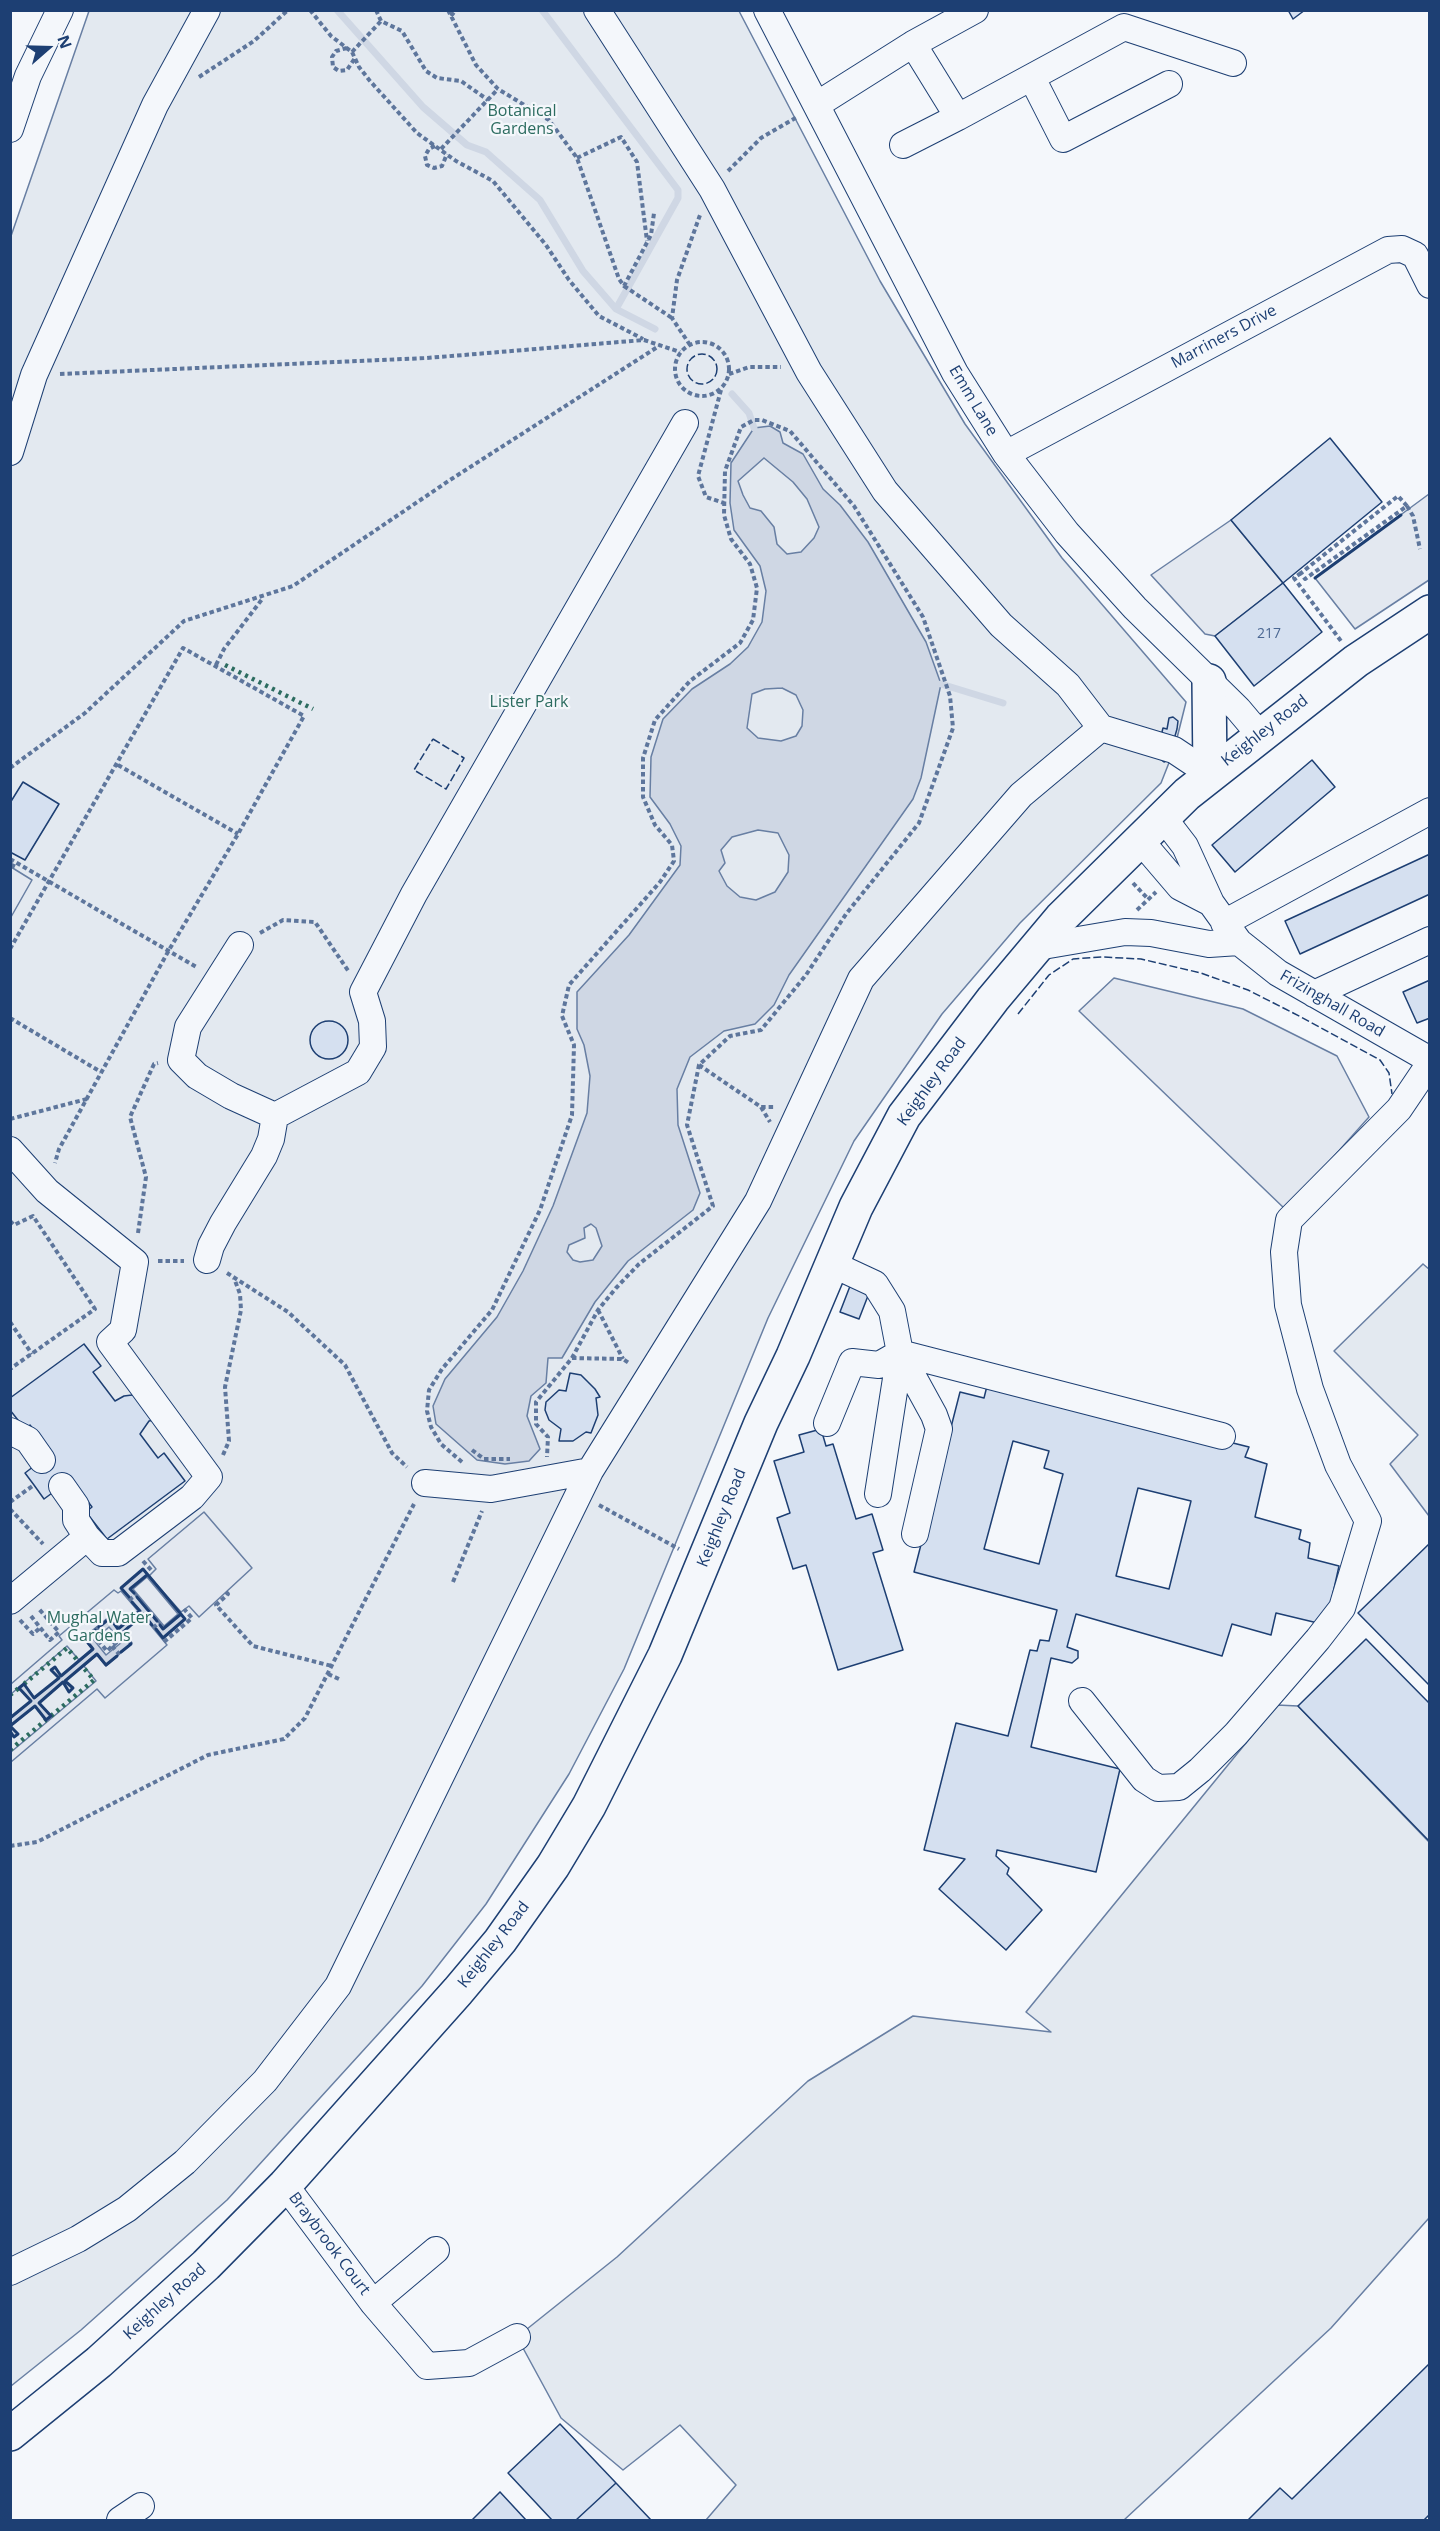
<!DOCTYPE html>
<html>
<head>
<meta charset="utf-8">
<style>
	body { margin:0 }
	#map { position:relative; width:1440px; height:2531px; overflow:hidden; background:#f4f7fb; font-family:"Open Sans",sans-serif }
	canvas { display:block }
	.frame { position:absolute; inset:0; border:12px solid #1d3f73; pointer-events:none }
	.north { position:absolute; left:18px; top:18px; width:60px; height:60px; -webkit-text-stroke:4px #f4f7fb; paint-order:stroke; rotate:70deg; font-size:16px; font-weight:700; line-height:24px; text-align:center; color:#1d3f73 }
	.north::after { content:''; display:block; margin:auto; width:21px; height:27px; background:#1d3f73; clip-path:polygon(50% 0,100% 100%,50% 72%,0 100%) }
</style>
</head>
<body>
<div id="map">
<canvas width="1440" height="2531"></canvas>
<div class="frame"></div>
<div class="north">N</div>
</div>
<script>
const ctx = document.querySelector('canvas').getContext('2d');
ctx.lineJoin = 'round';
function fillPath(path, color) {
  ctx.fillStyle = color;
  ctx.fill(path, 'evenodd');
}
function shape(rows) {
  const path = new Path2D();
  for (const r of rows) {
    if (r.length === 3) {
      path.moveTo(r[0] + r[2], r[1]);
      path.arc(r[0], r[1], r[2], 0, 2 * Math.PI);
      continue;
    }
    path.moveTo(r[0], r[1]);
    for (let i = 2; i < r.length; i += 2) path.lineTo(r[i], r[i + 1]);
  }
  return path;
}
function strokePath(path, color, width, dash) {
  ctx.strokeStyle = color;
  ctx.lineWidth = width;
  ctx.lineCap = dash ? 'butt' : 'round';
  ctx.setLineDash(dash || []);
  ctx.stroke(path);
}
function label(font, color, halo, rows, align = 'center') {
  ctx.font = font + ' "Open Sans",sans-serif';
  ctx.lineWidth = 4.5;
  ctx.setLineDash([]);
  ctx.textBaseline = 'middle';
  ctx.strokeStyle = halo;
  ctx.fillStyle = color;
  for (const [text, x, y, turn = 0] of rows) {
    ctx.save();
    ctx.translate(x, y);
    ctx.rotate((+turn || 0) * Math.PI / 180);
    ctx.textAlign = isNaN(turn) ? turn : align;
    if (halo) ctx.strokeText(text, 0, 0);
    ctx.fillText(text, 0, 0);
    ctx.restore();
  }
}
const green = shape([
	[89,11,739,11,880,281,965,424,1062,558,1186,702,1174,750,1161,783,1020,923,942,1014,854,1141,768,1318,624,1669,569,1774,486,1904,422,1986,227,2200,81,2330,11,2386,11,236,89,11],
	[1423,1264,1430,1270,1429,1516,1390,1464,1418,1435,1334,1351,1423,1264],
	[1277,1705,1298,1706,1429,1842,1429,2218,1331,2328,1124,2520,706,2520,736,2485,680,2425,623,2470,561,2418,517,2337,617,2257,808,2081,913,2016,1051,2032,1026,2012,1277,1705]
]);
const parking = shape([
	[1429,494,1429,580,1355,629,1315,578,1429,494],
	[1231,520,1283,583,1215,636,1205,634,1151,575,1231,520],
	[11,867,32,880,11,917,11,867],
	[1114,978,1243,1009,1337,1056,1369,1117,1286,1210,1079,1011,1114,978],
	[204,1512,252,1568,199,1617,189,1606,181,1612,149,1576,156,1569,148,1559,204,1512],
	[147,1577,178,1614,164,1626,133,1589,147,1577],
	[114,1590,118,1593,121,1591,138,1611,119,1627,110,1616,83,1638,92,1649,79,1660,67,1646,11,1694,11,1684,62,1640,59,1636,114,1590],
	[143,1616,167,1645,105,1698,97,1689,11,1762,11,1752,96,1681,84,1666,97,1655,106,1666,132,1643,124,1632,143,1616]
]);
const water = shape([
	[770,426,780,432,783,443,803,454,823,489,840,505,868,542,926,642,941,684,921,778,913,799,789,975,774,1005,755,1024,724,1031,690,1057,677,1089,678,1125,700,1193,693,1210,628,1261,595,1302,562,1358,548,1358,546,1383,531,1396,527,1416,540,1449,529,1461,505,1464,477,1460,436,1424,433,1406,445,1379,497,1317,523,1271,553,1206,587,1113,590,1076,584,1045,577,1029,577,992,629,935,680,865,681,846,670,824,650,797,651,757,663,719,692,689,730,664,748,647,762,622,766,591,760,566,734,530,730,503,731,463,754,428,770,426],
	[764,458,793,482,807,499,819,527,814,538,801,552,787,554,777,544,774,527,761,511,750,508,743,495,738,481,764,458],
	[782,688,796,695,803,710,802,726,796,736,781,741,758,738,747,728,752,694,765,689,782,688],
	[758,830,778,833,789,855,788,872,775,892,756,900,740,897,727,886,719,871,725,863,721,850,732,837,758,830],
	[591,1224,596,1228,602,1246,593,1260,580,1262,573,1260,567,1252,569,1245,585,1238,584,1228,591,1224],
	[143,1569,147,1575,130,1589,159,1623,164,1628,181,1614,185,1619,163,1638,143,1615,122,1632,131,1644,106,1665,96,1654,65,1681,73,1688,69,1692,63,1683,39,1703,51,1716,46,1720,35,1706,11,1726,18,1734,14,1737,11,1733,11,1718,31,1701,19,1688,24,1684,35,1698,59,1678,51,1670,55,1667,61,1676,93,1650,85,1639,97,1628,110,1618,119,1629,140,1611,121,1588,143,1569],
	[109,1627,122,1642,106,1655,94,1640,109,1627]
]);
const stream = shape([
	[337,10,423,107,467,145,486,152,540,200,583,271,616,309,655,329],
	[542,10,678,190,678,198,616,309],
	[732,394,749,413,754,428],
	[941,684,1003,703]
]);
const building = shape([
	[1288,10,1305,10,1293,19,1288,10],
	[1330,438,1382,502,1283,583,1231,520,1330,438],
	[1283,583,1322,632,1254,686,1215,636,1283,583],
	[1173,717,1178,721,1177,729,1168,760,1164,762,1156,756,1163,728,1167,729,1169,718,1173,717],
	[1312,760,1335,787,1235,872,1212,845,1312,760],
	[23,782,59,804,25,860,10,852,10,803,23,782],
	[1430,854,1430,894,1300,954,1285,921,1430,854],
	[1430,980,1430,1018,1417,1023,1403,992,1430,980],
	[329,1040,19],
	[852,1281,871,1288,859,1319,840,1312,852,1281],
	[84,1344,101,1366,93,1372,115,1401,124,1396,132,1395,134,1392,154,1420,149,1421,140,1434,158,1458,164,1453,185,1481,107,1539,86,1512,92,1507,71,1479,44,1499,34,1485,25,1473,51,1453,30,1425,25,1429,10,1410,10,1398,84,1344],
	[570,1373,581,1375,595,1389,600,1397,596,1398,598,1415,591,1433,586,1432,573,1441,559,1441,561,1429,549,1420,545,1410,546,1402,559,1390,566,1391,570,1373],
	[988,1382,1249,1447,1245,1457,1267,1464,1255,1517,1301,1530,1299,1539,1310,1543,1308,1558,1339,1566,1326,1625,1276,1613,1271,1635,1232,1624,1222,1656,1076,1614,1067,1647,1078,1651,1078,1658,1072,1663,1051,1658,1031,1747,1120,1769,1096,1872,997,1850,996,1856,1009,1868,1007,1874,1042,1910,1006,1950,939,1889,965,1859,924,1850,956,1723,1008,1736,1030,1650,1037,1651,1040,1640,1049,1641,1057,1610,914,1572,960,1392,984,1398,988,1382],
	[1013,1441,1049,1451,1044,1468,1063,1474,1039,1564,984,1549,1013,1441],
	[1138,1488,1191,1501,1169,1589,1116,1576,1138,1488],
	[821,1429,826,1446,833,1444,856,1519,872,1514,883,1550,873,1553,903,1650,838,1670,806,1565,793,1569,777,1518,790,1513,774,1461,804,1452,799,1435,821,1429],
	[1430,1543,1430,1686,1358,1613,1430,1543],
	[1366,1639,1430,1704,1430,1842,1298,1706,1366,1639],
	[1430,2363,1430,2514,1424,2520,1248,2520,1280,2488,1292,2499,1430,2363],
	[560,2424,616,2483,576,2520,552,2520,508,2473,560,2424],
	[616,2483,651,2520,576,2520,616,2483],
	[500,2492,526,2520,472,2520,500,2492]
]);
const path = shape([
	[310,10,331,36,352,52,359,67,370,81,417,133,456,161,493,181,546,245,569,280,599,316,643,339],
	[376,10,381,21,402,31,426,71,437,78,461,81,488,100],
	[448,10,476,65,498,89,549,120,577,158,619,279,624,286,651,235,654,213],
	[451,16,456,10],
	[347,48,336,51,332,57,333,67,339,71,347,70,355,58],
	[352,52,381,21],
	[199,77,254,41,288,10],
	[435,146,429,149,425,156,427,165,434,168,442,166,447,154],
	[441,149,498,89],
	[577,158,621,137,637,162,647,241],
	[728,171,761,138,797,117],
	[624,286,672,318],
	[702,369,27],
	[690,345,672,318,677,280,700,215],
	[60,374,427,358,644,340,680,352],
	[729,374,749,367,781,367],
	[721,390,698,476,706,497,724,503],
	[1407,506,1398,496,1301,573,1305,579,1407,506,1413,516,1420,549],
	[1301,573,1294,578,1341,641],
	[216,665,224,649,263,598],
	[118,765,238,834],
	[10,768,85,713,184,621,293,586,450,480,659,346],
	[10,859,198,968],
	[12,868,15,862],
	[1133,883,1148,899],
	[1137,910,1156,892],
	[260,933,283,920,315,922,349,972],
	[10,949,183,648,304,716,238,834,169,950,59,1149,55,1163],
	[10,1018,101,1072],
	[699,1065,761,1107,776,1107],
	[761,1107,770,1122],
	[10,1119,87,1099],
	[10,1221,14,1225,33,1216,95,1309,10,1369],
	[138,1233,146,1177,130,1117,154,1064,158,1063],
	[158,1261,184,1261],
	[227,1273,288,1312,345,1365,392,1453,407,1467],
	[598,1310,623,1359],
	[10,1322,32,1354],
	[572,1358,623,1359,629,1363],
	[472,1450,484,1459,510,1459],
	[223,1455,229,1441,225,1387,241,1310,240,1294,234,1278],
	[462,1462,441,1444,431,1427,427,1411,429,1390,442,1369,492,1310,540,1210,572,1115,574,1045,562,1016,569,985,660,882,674,861,672,845,655,825,643,797,643,758,655,720,690,681,740,643,753,620,757,588,750,564,731,539,724,515,725,471,741,427,754,420,762,420,790,431,854,506,923,617,950,696,953,728,919,823,846,914,806,975,761,1030,730,1036,699,1065,687,1125,713,1206,639,1264,616,1288,598,1310,572,1358,536,1402,536,1424,548,1437,547,1457],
	[10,1502,34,1485],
	[599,1505,679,1549],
	[10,1509,43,1544],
	[143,1561,153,1572],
	[453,1582,482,1511],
	[226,1592,228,1594,216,1605,253,1646,332,1666],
	[129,1600,137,1594],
	[31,1616,50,1640,59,1632,39,1609],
	[20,1620,33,1634,40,1628],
	[96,1627,104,1636],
	[153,1628,160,1622],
	[109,1631,118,1641,107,1651,98,1640,109,1631],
	[164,1642,192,1618,184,1609],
	[112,1646,119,1654],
	[328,1674,339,1679],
	[10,1846,37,1842,208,1755,284,1739,305,1718,414,1504]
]);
const minor = shape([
	[597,10,712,189,809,372,885,491,1001,625,1068,685,1101,728],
	[767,10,955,373,1006,454,1067,533,1135,608,1238,709,1260,735],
	[913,44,958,117,1124,27,1233,63],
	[1032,78,1063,139,1169,84],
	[818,104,913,44,975,10],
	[10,129,28,76,60,10],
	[903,145,958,117],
	[10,452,34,375,155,105,207,10],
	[1006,454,1388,250,1402,249,1415,255,1430,285],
	[1162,816,1185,846,1211,903,1239,942,1278,973,1430,1060],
	[1139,839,1180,887,1211,903],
	[1224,923,1430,811],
	[240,945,188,1027,181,1060,197,1076,231,1096,275,1116],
	[1037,947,1125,932,1151,933,1209,944,1239,942],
	[1314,994,1430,940],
	[10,1150,47,1191,135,1262,123,1330,110,1342,209,1477,192,1497,118,1553,102,1553,87,1537,76,1520,76,1506,62,1486],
	[207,1260,211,1246,223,1223,264,1156,271,1139,275,1116,358,1072,373,1047,372,1021,363,992,414,894,685,423],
	[832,1264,875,1284,892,1311,900,1353,1222,1436],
	[900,1353,934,1415,939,1429,915,1534],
	[827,1423,852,1362,879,1365,900,1353],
	[10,1431,28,1440,42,1460],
	[425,1483,491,1489,590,1471,758,1201,861,979,1021,795,1101,728,1174,750,1210,774],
	[878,1494,900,1353],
	[10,1601,87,1537],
	[1082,1701,1144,1779,1158,1788,1179,1787,1200,1770,1236,1734,1318,1639,1342,1608,1368,1521,1338,1465,1310,1389,1288,1305,1284,1252,1289,1220,1399,1109,1430,1063],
	[285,2185,373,2303,427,2366,469,2363,517,2337],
	[10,2272,78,2239,127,2209,185,2162,265,2081,338,1986,590,1471],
	[373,2303,436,2250],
	[120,2520,141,2506]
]);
const highway = shape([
	[1209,681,1210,774],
	[10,2434,99,2362,206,2265,285,2185,458,1991,500,1941,553,1866,589,1806,665,1655,761,1423,793,1356,856,1207,904,1116,993,999,1061,918,1187,794,1356,661,1430,612]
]);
const hedge = shape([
	[225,665,313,709],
	[24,1684,67,1648,79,1662],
	[10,1695,19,1688],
	[51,1716,94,1680,82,1666],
	[10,1750,46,1720]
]);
const fence = shape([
	[702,369,15],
	[433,739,464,758,446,789,414,770,433,739],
	[1018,1014,1049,975,1073,959,1102,957,1141,959,1201,973,1248,990,1301,1017,1380,1060,1389,1073,1392,1094]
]);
const wall = shape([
	[1315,578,1401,515],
	[134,1593,130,1589,147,1575],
	[129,1597,121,1588,143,1569,185,1619,163,1638,156,1629],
	[137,1597,157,1621],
	[160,1625,163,1629,181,1614],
	[99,1627,110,1618,118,1629,140,1611,132,1602],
	[121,1652,131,1644,122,1633,143,1614,152,1625],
	[10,1718,31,1701,19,1688,24,1684,34,1698,59,1678,51,1670,55,1667,61,1676,93,1649,85,1639,95,1630],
	[10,1731,14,1737,18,1734,10,1726,35,1706,46,1720,51,1716,39,1703,63,1682,69,1692,73,1688,65,1681,97,1654,106,1665,117,1656]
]);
const numberNames = [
	["217",1269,634]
];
const parkNames = [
	["Botanical",522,111],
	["Gardens",522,129],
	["Lister Park",529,702],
	["Mughal Water",99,1618],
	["Gardens",99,1636]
];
const streetNames = [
	["Marriners Drive",1224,337,-28],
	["Emm Lane",973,401,59],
	["Keighley Road",1265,731,-38],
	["Frizinghall Road",1332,1004,30],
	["Keighley Road",932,1082,-54],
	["Keighley Road",722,1518,-68],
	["Keighley Road",494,1945,-52],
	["Braybrook Court",329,2244,53],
	["Keighley Road",165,2302,-42]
];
fillPath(green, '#e3e9f0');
strokePath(green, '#687fa3', 1.5);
fillPath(parking, '#e3e8f0');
strokePath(parking, '#687fa3', 1.5);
fillPath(water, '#cfd7e4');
strokePath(water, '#687fa3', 1.5);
strokePath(stream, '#cfd7e4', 7);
fillPath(building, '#d5e0f0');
strokePath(building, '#1d3f73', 1.5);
strokePath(minor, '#1d3f73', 28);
strokePath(highway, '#1d3f73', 36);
strokePath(path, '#5e769c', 4, [4.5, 3]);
strokePath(minor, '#f4f7fb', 26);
strokePath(highway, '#f4f7fb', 33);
strokePath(hedge, '#2c6c60', 4.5, [3, 4.5]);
strokePath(fence, '#1d3f73', 1.5, [8, 3]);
strokePath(wall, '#1d3f73', 3);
label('14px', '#4b6792', null, numberNames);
label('16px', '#2c6c60', '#f4f7fb', parkNames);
label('16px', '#1d3f73', '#f4f7fb', streetNames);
</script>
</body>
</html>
